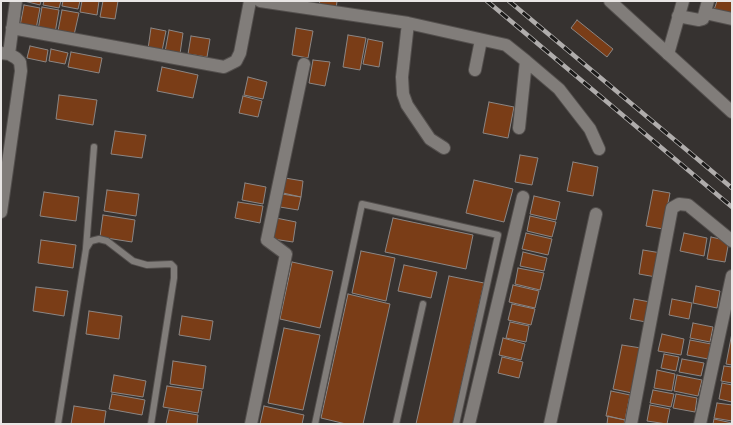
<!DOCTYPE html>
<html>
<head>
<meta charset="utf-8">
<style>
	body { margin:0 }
	#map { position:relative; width:733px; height:425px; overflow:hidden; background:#363230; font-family:"Source Sans 3",sans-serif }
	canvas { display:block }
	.frame { position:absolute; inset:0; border:2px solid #e9e6e5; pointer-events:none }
</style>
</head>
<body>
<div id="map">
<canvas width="733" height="425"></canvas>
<div class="frame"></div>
</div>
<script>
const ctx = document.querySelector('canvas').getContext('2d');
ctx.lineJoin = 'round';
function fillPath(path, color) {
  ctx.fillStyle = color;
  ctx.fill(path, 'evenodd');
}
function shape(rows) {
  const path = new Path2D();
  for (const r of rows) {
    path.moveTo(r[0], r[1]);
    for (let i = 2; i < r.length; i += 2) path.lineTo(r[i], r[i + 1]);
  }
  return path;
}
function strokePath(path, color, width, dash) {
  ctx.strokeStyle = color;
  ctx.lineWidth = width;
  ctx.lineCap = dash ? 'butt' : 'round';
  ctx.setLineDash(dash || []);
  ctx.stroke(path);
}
const building = shape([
	[24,1,41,1,40,5,24,1],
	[44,1,61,1,59,8,43,5,44,1],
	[63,1,80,1,78,9,62,6,63,1],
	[82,1,99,1,97,15,80,12,82,1],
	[103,1,118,1,115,19,100,17,103,1],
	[320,1,337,1,336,10,318,8,320,1],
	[717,1,732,1,732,15,714,10,717,1],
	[24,5,40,8,36,29,20,26,24,5],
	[42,7,59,10,55,33,38,30,42,7],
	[62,10,79,13,74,35,58,31,62,10],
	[577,20,613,49,607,57,571,28,577,20],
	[151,28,166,31,162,51,148,49,151,28],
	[296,28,313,31,308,58,292,55,296,28],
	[169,30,183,33,180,54,165,52,169,30],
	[348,35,366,38,360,70,343,67,348,35],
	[191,36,210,39,207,57,188,54,191,36],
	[368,39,383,42,379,67,363,64,368,39],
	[30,46,48,50,46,62,27,58,30,46],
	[51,49,68,53,65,64,49,61,51,49],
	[71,52,102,58,99,73,68,67,71,52],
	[313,60,330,62,325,86,309,83,313,60],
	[162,67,198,75,193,98,157,91,162,67],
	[248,77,267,82,263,99,244,95,248,77],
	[59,95,97,100,93,125,56,119,59,95],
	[243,96,262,101,258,117,239,113,243,96],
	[489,102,514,107,508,138,483,133,489,102],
	[115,131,146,135,142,158,111,154,115,131],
	[520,155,538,158,532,185,515,182,520,155],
	[573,162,598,167,593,196,567,191,573,162],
	[285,178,303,181,301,197,282,194,285,178],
	[474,180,513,189,504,222,466,213,474,180],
	[245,183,266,187,263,204,242,200,245,183],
	[107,190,139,194,136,216,104,211,107,190],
	[653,190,670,193,663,229,646,226,653,190],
	[44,192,79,197,76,221,40,216,44,192],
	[283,193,301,197,298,210,280,207,283,193],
	[534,196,560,202,556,220,530,214,534,196],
	[238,202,263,206,260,223,235,218,238,202],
	[103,215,135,220,132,242,100,237,103,215],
	[530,216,556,222,552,237,527,231,530,216],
	[276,218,296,222,293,242,273,239,276,218],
	[393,218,473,235,466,269,385,252,393,218],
	[526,233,552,239,548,255,522,249,526,233],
	[684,233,707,238,704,256,680,251,684,233],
	[711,237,729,241,725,262,707,259,711,237],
	[41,240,76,245,73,268,38,263,41,240],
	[643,250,661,253,656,277,639,274,643,250],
	[361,251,395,258,386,301,352,293,361,251],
	[523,252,547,258,544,271,520,266,523,252],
	[292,262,333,271,320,328,280,319,292,262],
	[404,265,437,272,431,298,398,291,404,265],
	[518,268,544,273,540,290,515,284,518,268],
	[449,276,484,283,453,424,416,424,449,276],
	[513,285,539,291,535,308,509,302,513,285],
	[696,286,720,291,717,308,693,303,696,286],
	[36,287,68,291,64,316,33,311,36,287],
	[348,294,390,304,363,424,346,424,321,418,348,294],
	[634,299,650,302,646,322,630,319,634,299],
	[672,299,692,303,689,319,669,315,672,299],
	[512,304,535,309,531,325,508,320,512,304],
	[89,311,122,316,119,339,86,334,89,311],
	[182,316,213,321,210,340,179,335,182,316],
	[510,322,529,326,526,342,506,338,510,322],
	[693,323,713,327,710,342,690,338,693,323],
	[284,328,320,335,303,410,268,403,284,328],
	[732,333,732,365,726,364,732,333],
	[662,334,684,339,681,355,658,351,662,334],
	[503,338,525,344,521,360,499,355,503,338],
	[690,340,711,344,708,359,687,355,690,340],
	[622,345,641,348,632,393,613,389,622,345],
	[664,354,679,357,676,371,661,368,664,354],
	[502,357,523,362,519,378,498,373,502,357],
	[682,359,704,363,701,376,679,372,682,359],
	[173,361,206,366,203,389,170,384,173,361],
	[724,366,732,367,732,383,721,381,724,366],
	[657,370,675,374,672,391,654,388,657,370],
	[114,375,146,381,143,397,111,392,114,375],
	[677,375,702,380,698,396,674,391,677,375],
	[722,383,732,385,732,402,719,399,722,383],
	[167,386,202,391,198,413,163,407,167,386],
	[653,390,674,394,671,407,650,403,653,390],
	[611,391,630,395,625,420,606,416,611,391],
	[112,394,145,400,142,415,109,409,112,394],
	[676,394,697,398,695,412,673,408,676,394],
	[717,403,732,405,732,421,714,418,717,403],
	[650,405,670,409,667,424,647,421,650,405],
	[74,406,106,411,104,424,71,424,74,406],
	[264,406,304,415,302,424,260,424,264,406],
	[169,410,198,415,197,424,166,424,169,410],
	[608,416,625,420,624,424,607,424,608,416],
	[714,419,732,423,732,424,713,424,714,419]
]);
const lane = shape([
	[86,248,94,147],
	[58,424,86,249,91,241,99,239,107,241,133,261,147,265,171,264,174,267,174,278,151,424],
	[315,424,362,204,498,235,456,424],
	[396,424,423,304]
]);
const street = shape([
	[260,1,408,23,506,45,526,61,519,128],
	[705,13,732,19],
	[678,16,699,20,703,19,708,1],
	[408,23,402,77,403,94,407,105,430,139,444,148],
	[12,28,224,67,236,61,240,53,250,1],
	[1,53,9,54,16,58,20,62,21,71,1,212],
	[9,54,16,1],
	[668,54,683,1],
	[526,61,559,89,590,129,599,149],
	[475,70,481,40],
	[251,424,286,254,267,240,304,64],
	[469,424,523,197],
	[550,424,596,214],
	[631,424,672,208,679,204,688,205,732,241],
	[700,424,732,276]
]);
const secondary = shape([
	[610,1,732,112]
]);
const rail = shape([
	[487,1,732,207],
	[509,1,732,188]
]);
fillPath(building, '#7a3d17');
strokePath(building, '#8b8684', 1);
strokePath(lane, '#534f4d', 8);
strokePath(street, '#534f4d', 14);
strokePath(secondary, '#534f4d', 14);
strokePath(lane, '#817d7a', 6);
strokePath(street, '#817d7a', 12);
strokePath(secondary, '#817d7a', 12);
strokePath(rail, '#b0adac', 4.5);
strokePath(rail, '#1c1b1a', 3, [9]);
</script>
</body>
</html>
